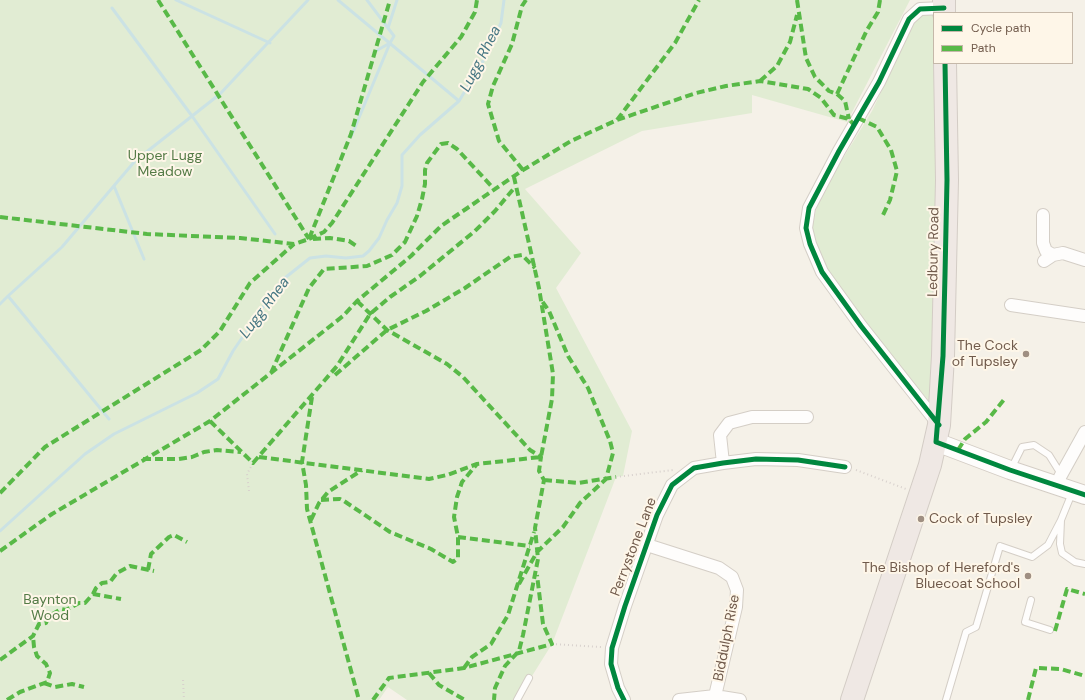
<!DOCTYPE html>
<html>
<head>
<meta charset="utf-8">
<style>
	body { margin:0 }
	#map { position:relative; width:1085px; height:700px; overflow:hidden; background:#f5f1e8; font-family:"DM Sans",sans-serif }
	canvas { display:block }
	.legend { position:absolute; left:933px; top:12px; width:140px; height:52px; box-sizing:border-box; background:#fef6e8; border:1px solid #c5b8a9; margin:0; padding:5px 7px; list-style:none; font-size:12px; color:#705a4b }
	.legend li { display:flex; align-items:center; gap:8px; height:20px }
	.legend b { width:20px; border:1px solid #c5b8a9 }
</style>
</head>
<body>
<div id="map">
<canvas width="1085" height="700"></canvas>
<ul class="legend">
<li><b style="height:5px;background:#00873e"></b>Cycle path</li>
<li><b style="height:5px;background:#58b947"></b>Path</li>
</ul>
</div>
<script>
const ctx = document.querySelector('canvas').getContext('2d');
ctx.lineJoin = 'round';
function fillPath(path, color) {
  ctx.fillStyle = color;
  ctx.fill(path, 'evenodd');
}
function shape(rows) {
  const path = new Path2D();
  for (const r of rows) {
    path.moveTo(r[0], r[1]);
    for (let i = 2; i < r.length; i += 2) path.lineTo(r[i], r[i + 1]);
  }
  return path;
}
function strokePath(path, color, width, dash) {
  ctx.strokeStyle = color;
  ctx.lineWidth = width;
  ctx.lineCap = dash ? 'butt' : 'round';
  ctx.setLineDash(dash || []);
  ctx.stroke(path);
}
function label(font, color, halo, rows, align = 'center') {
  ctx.font = font + ' "DM Sans",sans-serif';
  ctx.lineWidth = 4;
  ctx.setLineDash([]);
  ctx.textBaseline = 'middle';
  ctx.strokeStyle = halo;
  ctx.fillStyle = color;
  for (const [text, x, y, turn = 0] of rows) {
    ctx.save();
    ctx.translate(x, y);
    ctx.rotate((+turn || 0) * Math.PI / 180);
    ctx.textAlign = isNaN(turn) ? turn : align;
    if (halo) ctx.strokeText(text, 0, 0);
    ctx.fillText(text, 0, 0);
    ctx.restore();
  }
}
const green = shape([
	[0,0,910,0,847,122,752,95,752,113,642,131,525,189,581,253,556,288,632,431,623,476,616,477,552,644,517,700,407,700,388,687,379,700,0,700],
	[924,12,934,15,934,63,938,63,934,407,847,302,830,275,818,253,812,227,817,206,831,178,872,111,914,23]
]);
const stream = shape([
	[176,0,270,43],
	[338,0,459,101],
	[367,0,394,36,390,43,374,52],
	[112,8,192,116,275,234],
	[388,28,397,0],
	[351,137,390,43],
	[114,186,144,259],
	[0,304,8,296],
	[109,419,8,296,62,247,135,161,220,94,308,0],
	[0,531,85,454,114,434,197,393,218,379,233,351,281,281,310,258,326,256,346,258,363,256,369,251,379,238,387,220,397,203,402,186,402,155,420,135,459,101,482,63,501,23,504,0]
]);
const path = shape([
	[856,470,906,489],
	[616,477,673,470],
	[249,491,247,474,253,463],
	[552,644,601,647],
	[183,680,184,700]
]);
const lane = shape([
	[1011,469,1022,447,1034,445,1049,455,1059,471,1060,476],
	[1072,493,1061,520,1060,544,1062,553,1075,562,1085,564],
	[1031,600,1025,622,1050,630],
	[517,700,529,678],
	[946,700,966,632,976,627,1000,546,1032,557,1048,545,1061,520]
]);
const street = shape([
	[1043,215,1043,243,1046,251,1053,255],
	[1044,261,1053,255,1063,253,1085,260],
	[1011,305,1085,316],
	[939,425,861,326,822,272,810,244,806,228,809,208,839,151,879,82,909,19,920,9,944,8],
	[723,463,720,435,729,423,752,417,807,417],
	[1060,477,1085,432],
	[647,545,719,568,732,577,737,590,736,607,715,696],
	[624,700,618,688,611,664,612,648,625,606,657,515,672,485,694,468,723,463,756,459,798,460,845,467],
	[679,700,715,696,740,700]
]);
const secondary = shape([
	[936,442,1010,470,1085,495]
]);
const highway = shape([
	[944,0,944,13],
	[852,700,930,465,939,425,943,356,947,180,945,63]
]);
const quiet = shape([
	[158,0,309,239],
	[797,0,806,58,815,77,829,91,837,94,845,101,849,119],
	[760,81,777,66,790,42,797,15],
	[837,94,867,30,878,12,880,0],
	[858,118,877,127,891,150,897,171,890,200,883,215],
	[617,120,675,43,699,0],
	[523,170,499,141,488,104,493,86,512,44,522,6,526,0],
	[0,217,147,234,240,238,294,244,309,239,351,134,390,0],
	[309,239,324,232,332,223,423,82,461,37,475,12,477,0],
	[313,239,330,238,349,241,358,247],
	[357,301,387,330,447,364,463,377,530,450,541,457,539,471,544,480,535,528,538,559,523,635,519,651,505,666,495,688,494,700],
	[271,373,309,288,324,269,367,266,392,255,405,242,417,216,422,199,425,184,425,170,427,163,441,144,448,143,457,149,495,190],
	[335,375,387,330,426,311,465,288,510,257,522,255,535,268],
	[312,397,302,462,306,485,307,509,359,700],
	[210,421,253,463,337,366,370,314,390,297,420,276,475,231,495,211,515,187],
	[958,450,965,439,986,422,1006,397],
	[259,457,429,479,447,475,477,464,541,457,552,399,553,374,539,288,514,177],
	[143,459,179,459,192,457,204,452,217,450,241,452],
	[544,480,578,483,616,477],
	[0,493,45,447,201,350,220,331,250,283,294,244],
	[321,500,340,499,344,501,390,532,431,549,453,562,458,558,458,537,454,517,457,497,462,482,477,464],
	[311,520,319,503,328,492,362,470],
	[458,537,530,546],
	[0,551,52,514,210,421,343,316,357,301,411,256,441,226,523,170,571,141,617,120,696,93,726,86,760,81,808,89,821,98,834,115,849,119,854,125],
	[148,570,151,554,169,537,174,535,187,542],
	[519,584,537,552,563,527,580,503,606,479,613,453,610,441,588,388,568,356,549,311,542,301],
	[93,594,96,588,102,583,110,582,117,573,130,566,154,571],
	[1055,631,1067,589,1085,594],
	[0,660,33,636,39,624,46,623,49,616,56,612,61,609,66,610,79,603,85,603,93,594,121,599],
	[464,668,472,657,491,644,508,615,534,532],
	[429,673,439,685,465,700],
	[44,683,55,687,72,684,84,687],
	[7,700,20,692,47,682,50,673,46,664,37,656,34,647,33,636],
	[373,700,389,678,464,668,552,644,543,624,537,575],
	[1028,700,1036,668,1061,669,1085,676]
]);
const cycleway = shape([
	[945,63,947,180,945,275,943,356,936,442,1010,470,1085,495],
	[939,425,861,326,822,272,810,244,806,228,809,208,839,151,879,82,909,19,920,9,944,8],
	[624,700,618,688,611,664,612,648,625,606,657,515,672,485,694,468,723,463,756,459,798,460,845,467]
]);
const markers = [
	[1026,354,4,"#9f8f82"],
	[921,519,4,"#9f8f82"],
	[1028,576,4,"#9f8f82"]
];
const parkNames = [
	["Upper Lugg",165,156],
	["Meadow",165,172],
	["Baynton",50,600],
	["Wood",50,616]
];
const streetNames = [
	["Ledbury Road",934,252,-89],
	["Perrystone Lane",634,547,-69],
	["Biddulph Rise",727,638,-79]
];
const poiNames = [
	["The Cock",1018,346],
	["of Tupsley",1018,362],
	["Cock of Tupsley",929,519,"left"],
	["The Bishop of Hereford's",1020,568],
	["Bluecoat School",1020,584]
];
const waterNames = [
	["Lugg Rhea",481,59,-63],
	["Lugg Rhea",265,308,-53]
];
fillPath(green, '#e1ecd3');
strokePath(stream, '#cbe2e4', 3);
strokePath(lane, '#d4cec6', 8);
strokePath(street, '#d4cec6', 14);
strokePath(secondary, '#d4cdc5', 20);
strokePath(highway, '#d3ccc5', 24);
strokePath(path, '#d8d1cd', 2, [1, 3]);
strokePath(lane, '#fefdfc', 6);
strokePath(street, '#fefdfc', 12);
strokePath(secondary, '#fefdfc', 18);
strokePath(highway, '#efe8e4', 22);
strokePath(quiet, '#58b947', 4, [8, 4]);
strokePath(cycleway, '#00873e', 5);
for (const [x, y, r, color] of markers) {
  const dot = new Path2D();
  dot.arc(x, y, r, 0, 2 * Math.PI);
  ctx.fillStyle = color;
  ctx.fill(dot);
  strokePath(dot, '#fef6e8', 1.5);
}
label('14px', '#547b46', '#fef6e8', parkNames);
label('14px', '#705a4b', '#fef6e8', streetNames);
label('14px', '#705a4b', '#fef6e8', poiNames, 'right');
label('italic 15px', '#467683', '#fef6e8', waterNames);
</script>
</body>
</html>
